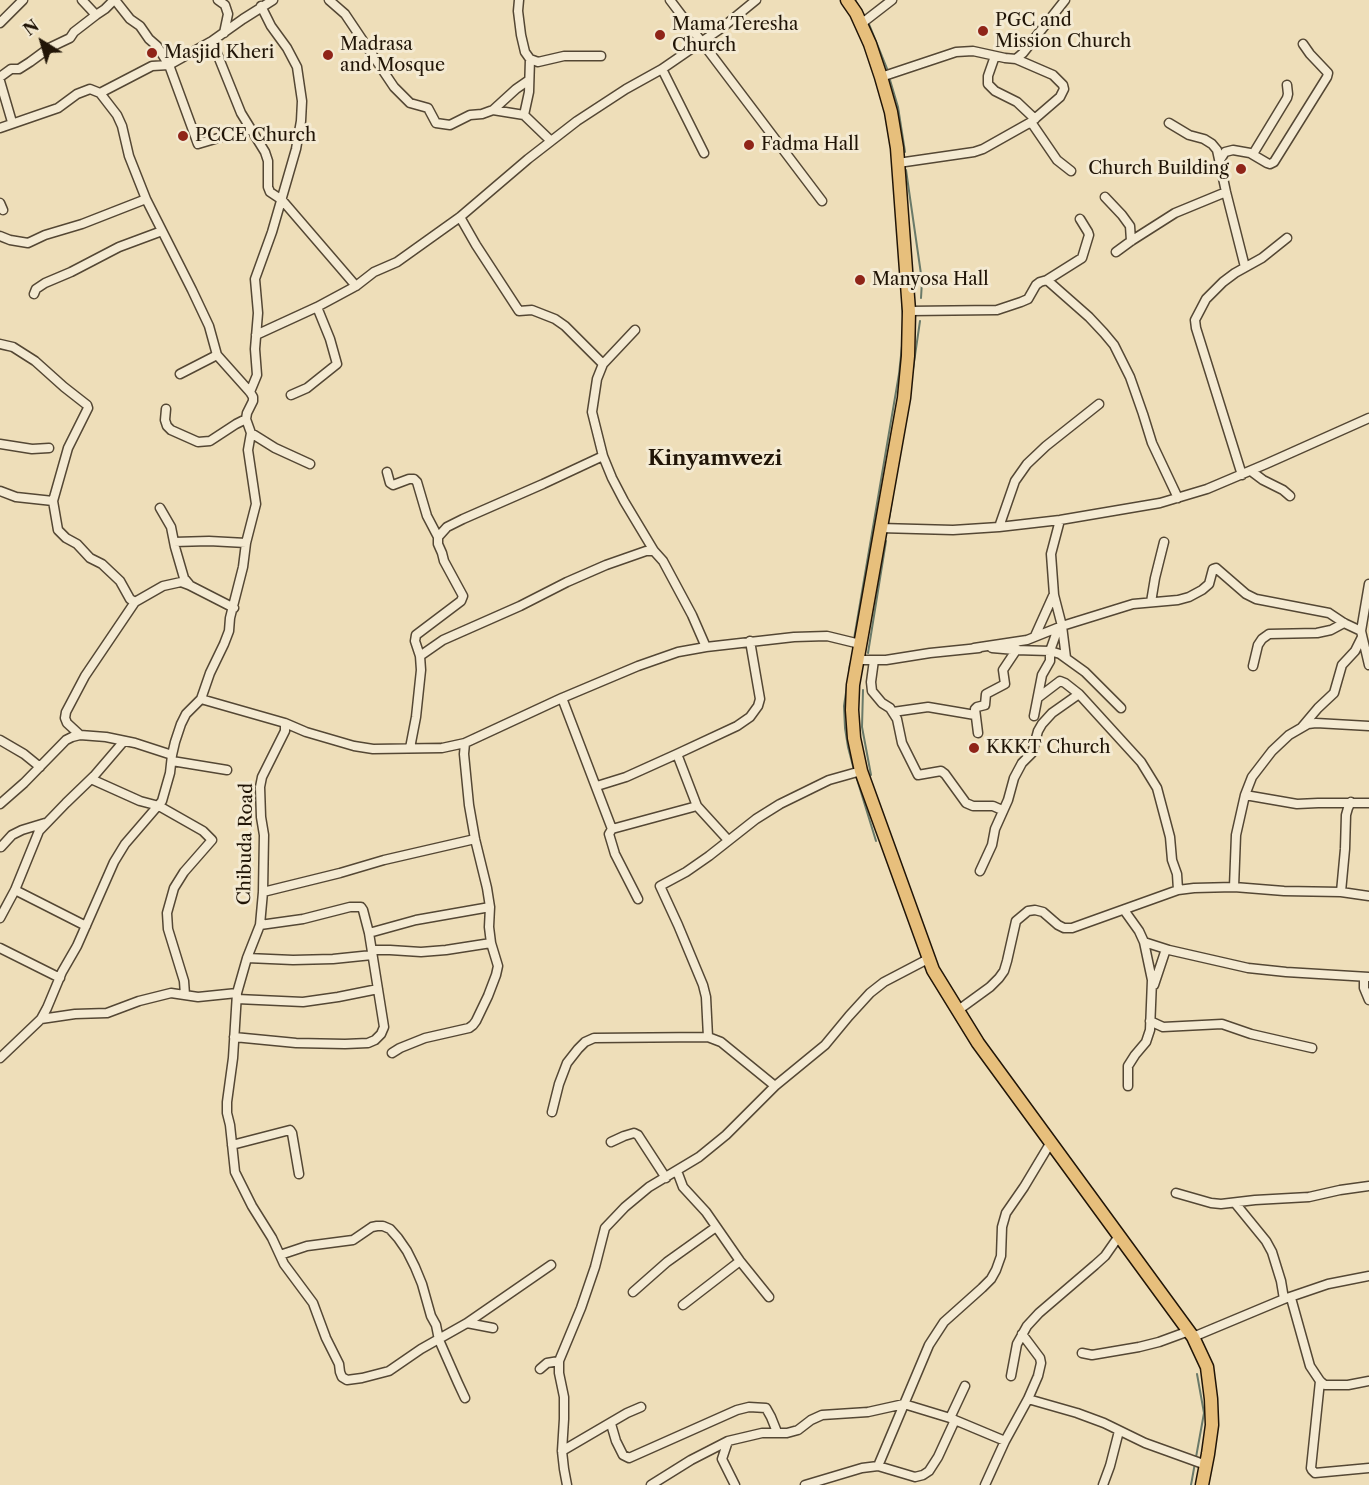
<!DOCTYPE html>
<html>
<head>
<meta charset="utf-8">
<style>
	body { margin:0 }
	#map { position:relative; width:1369px; height:1485px; overflow:hidden; background:#eedeb9; font-family:"Libre Caslon Text",serif }
	canvas { display:block }
	.north { position:absolute; left:12px; top:12px; width:60px; height:60px; -webkit-text-stroke:4px #f4ead2; paint-order:stroke; rotate:323deg; font-size:16px; font-weight:700; line-height:24px; text-align:center; color:#211507 }
	.north::after { content:''; display:block; margin:auto; width:21px; height:27px; background:#211507; clip-path:polygon(50% 0,100% 100%,50% 72%,0 100%) }
</style>
</head>
<body>
<div id="map">
<canvas width="1369" height="1485"></canvas>
<div class="north">N</div>
</div>
<script>
const ctx = document.querySelector('canvas').getContext('2d');
ctx.lineJoin = 'round';
function shape(rows) {
  const path = new Path2D();
  for (const r of rows) {
    path.moveTo(r[0], r[1]);
    for (let i = 2; i < r.length; i += 2) path.lineTo(r[i], r[i + 1]);
  }
  return path;
}
function strokePath(path, color, width, dash) {
  ctx.strokeStyle = color;
  ctx.lineWidth = width;
  ctx.lineCap = dash ? 'butt' : 'round';
  ctx.setLineDash(dash || []);
  ctx.stroke(path);
}
function label(font, color, halo, rows, align = 'center') {
  ctx.font = font + ' "Libre Caslon Text",serif';
  ctx.lineWidth = 6;
  ctx.setLineDash([]);
  ctx.textBaseline = 'middle';
  ctx.strokeStyle = halo;
  ctx.fillStyle = color;
  for (const [text, x, y, turn = 0] of rows) {
    ctx.save();
    ctx.translate(x, y);
    ctx.rotate((+turn || 0) * Math.PI / 180);
    ctx.textAlign = isNaN(turn) ? turn : align;
    if (halo) ctx.strokeText(text, 0, 0);
    ctx.fillText(text, 0, 0);
    ctx.restore();
  }
}
const stream = shape([
	[855,0,865,17],
	[869,24,888,71],
	[890,80,898,107,905,152],
	[906,170,922,281,921,298],
	[902,303,903,316],
	[913,369,920,321],
	[889,519,893,493],
	[854,639,899,374,902,346],
	[868,653,886,541],
	[849,672,850,664],
	[847,686,844,706,845,728,848,747,854,770],
	[863,690,862,727,871,775],
	[856,776,876,841],
	[1191,1485,1204,1413,1197,1374]
]);
const street = shape([
	[82,0,96,15],
	[115,0,130,19,140,26,149,39,157,46,169,65,198,144,235,133,251,129],
	[218,0,225,5,228,14,224,33],
	[329,0,345,14,394,87,410,103,428,108,436,123,450,125,470,115,482,114,493,110,524,115,551,141],
	[519,0,518,11,521,35,525,52,530,59,538,62,564,56,601,56],
	[670,0,822,201],
	[0,23,23,0],
	[861,24,892,0],
	[212,41,241,113,265,152,268,161,268,187,270,192,282,200,356,286],
	[995,56,988,76,988,84,995,91,1017,102,1035,119],
	[662,69,704,153],
	[0,77,11,69,19,69,30,62,49,48,70,38,74,32,96,15,105,9,114,0],
	[881,77,956,52,973,51,1005,58,1016,59,1023,53,1065,0],
	[0,81,12,122],
	[100,93,117,115,122,126,129,156,146,199,192,290,209,326,217,355,250,392,253,397,253,401,247,413,246,419,251,433,248,450,256,504,246,543,243,567,230,618,229,631,224,644,210,673,201,699],
	[493,110,516,89,529,80],
	[524,115,529,92,530,59],
	[1031,122,1057,160,1071,171],
	[1169,123,1189,135,1204,139,1212,144,1217,150,1226,192,1245,267],
	[0,128,58,108,77,94,90,89,100,93,152,66,169,65,212,41,243,19,273,0],
	[1253,154,1287,98,1288,94,1287,85],
	[1220,160,1225,152,1233,150,1250,153,1267,163,1270,164,1274,162,1327,77,1328,73,1310,54,1303,44],
	[898,163,974,152,983,149,1031,122,1060,97,1064,89,1063,85,1053,75,1016,59],
	[1105,197,1122,215,1130,226,1131,241],
	[0,203,3,210],
	[460,217,476,245,519,311,532,310,555,319,565,326,603,364],
	[0,236,10,240,28,243,45,235,82,224,146,199],
	[1116,252,1131,241,1175,213,1226,192],
	[1047,280,1082,258,1089,235,1088,232,1080,219],
	[34,294,36,289,45,283,71,272,119,247,162,231],
	[909,311,997,310,1021,302,1028,299,1036,285,1040,282,1047,280,1089,317,1104,333,1114,345,1130,377,1143,414,1152,443,1178,498],
	[635,330,603,364,597,379,592,412,603,456,612,478,624,501,654,551],
	[256,335,317,307,356,286,374,272,397,262,460,217,528,159,577,121,626,89,662,69,723,27,756,0],
	[0,344,13,347,35,361,64,387,87,405,88,408,68,448,53,501],
	[180,374,217,355],
	[250,392,257,375,255,349,258,313,255,279,272,232,296,149,301,121,302,101,297,67,287,48,271,26,261,6],
	[291,395,307,388,337,364,330,339,317,307],
	[166,409,165,420,167,426,171,430,198,442,210,441,236,424,246,419],
	[251,433,275,448,310,464],
	[0,444,32,449,49,448],
	[1251,471,1263,480,1283,490,1290,496],
	[387,472,390,483,393,485,409,479,414,479,417,482,427,516,438,537],
	[1242,475,1196,328,1195,320,1206,299,1223,282,1235,273,1262,258,1287,238],
	[0,491,16,497,53,501,58,530,66,538,77,544,90,558,102,564,120,581,130,599,135,602,163,586,181,582,189,585,234,608],
	[160,508,171,527,175,547,184,578,189,584],
	[1060,520,1051,554,1054,595,1062,626,1066,658],
	[999,527,1015,481,1027,464,1046,446,1099,404],
	[880,528,953,530,999,527,1060,520,1160,503,1207,489,1266,464,1369,418],
	[174,542,209,541,246,543],
	[1369,584,1361,631,1369,665],
	[1151,602,1155,578,1164,542],
	[1035,636,1053,596],
	[974,648,1027,640,1062,626,1133,604,1178,600,1189,597,1202,590,1209,584,1213,569,1216,568,1246,594,1256,599,1329,613,1344,623,1361,631],
	[992,648,1015,650,1050,651,1060,654,1085,672,1121,708],
	[420,656,443,640,520,606,567,582,606,565,646,551,654,551,663,561,692,615,706,647],
	[857,660,886,660,930,653,979,648],
	[874,660,871,682,872,691,882,703,890,708,897,719,902,743,918,775,941,771,945,774,966,803,973,806,993,806,1002,810],
	[1253,666,1258,645,1262,639,1269,634,1317,633,1331,630,1344,623],
	[1039,697,1060,681,1065,683,1079,694,1141,762,1157,788,1170,837,1172,860,1177,874,1178,890],
	[562,698,612,829],
	[893,712,928,707,975,715],
	[1034,716,1042,675,1050,661,1050,651,1056,634,1056,629],
	[285,723,285,731,262,777,260,787,261,817,264,835,263,892,260,925,247,958,237,993,233,1058,227,1102,227,1113,230,1125,235,1172,252,1206,272,1238,284,1264,313,1303,326,1338,339,1364,340,1372,342,1377,347,1380,362,1378,389,1371,421,1349,467,1323,493,1328],
	[1302,727,1318,708,1334,693,1342,665,1355,651,1362,637],
	[978,733,975,709,977,707,985,705,986,694,1005,684,1003,670,1017,649],
	[80,735,67,723,65,718,66,712,85,676,135,602],
	[0,740,24,754,40,767],
	[410,748,416,717,421,670,420,656,415,641,416,635,461,601,463,596,444,561,442,553,438,544,438,537,447,527,463,519,543,484,603,456],
	[677,754,697,806,728,840],
	[172,761,227,770],
	[91,779,140,801,159,806,203,831,212,840,184,872,174,888,167,913,168,929,184,981,185,995],
	[597,786,626,777,677,754,737,726,750,717,758,706,760,699,750,641],
	[1245,795,1297,804,1318,803,1369,803],
	[0,804,24,783,66,740,72,737,80,735,106,737,135,743,172,755],
	[1,847,12,835,22,830,45,823],
	[980,871,992,845,995,829,1008,800,1014,778,1022,763,1032,753,1038,731,1042,724,1052,713,1079,694],
	[1234,887,1236,835,1245,795,1252,777,1272,751,1289,735,1308,724,1316,723,1369,726],
	[15,890,86,926],
	[263,892,340,873,384,860,475,839],
	[1341,892,1345,849,1346,815,1348,808,1351,802],
	[638,899,615,854,609,834,612,829,697,806],
	[1124,910,1139,931,1144,942,1152,980,1150,1030,1146,1042,1135,1055,1128,1066,1128,1086],
	[0,918,15,890,39,831,66,803,94,776,124,741],
	[369,933,416,920,490,907],
	[1144,942,1169,950,1248,968,1286,972,1369,977],
	[0,948,60,978],
	[372,950,390,950,421,952,446,950,491,943],
	[247,958,293,960,333,959,372,955],
	[1364,977,1364,988,1369,1000],
	[1154,985,1166,949],
	[237,999,303,1002,338,997,378,989],
	[957,1011,990,987,999,978,1004,971,1007,961,1016,921,1028,911,1035,910,1043,912,1058,925,1064,928,1072,928,1178,890,1194,888,1234,887,1284,891,1341,892,1369,896],
	[41,1019,75,1014,107,1013,139,1001,171,993,198,997,237,993],
	[1150,1021,1163,1027,1222,1024,1251,1034,1312,1048],
	[234,1037,296,1043,345,1044,368,1043,375,1040,381,1034,384,1027,369,933,363,910,361,907,350,907,303,919,260,925],
	[708,1037,706,997,703,985,678,925,660,886,686,872,709,856,756,819,780,804,829,780,861,771],
	[392,1053,400,1048,425,1038,469,1028,473,1025,476,1021,488,996,496,975,498,966,491,943,489,927,490,907,487,888,475,839,469,805,464,754,465,743],
	[0,1058,41,1019,47,1008,62,972,77,946,114,862,125,844,162,801,170,773,172,755,175,742,181,724,186,714,201,699,285,723,306,732,354,746,373,749,442,748,465,743,562,698,638,666,678,652,706,647,794,637,827,636,860,644],
	[552,1112,559,1084,567,1063,578,1049,585,1042,594,1038,708,1037,721,1042,775,1086],
	[611,1142,624,1136,634,1133,638,1135,666,1178],
	[232,1145,290,1130,292,1133,299,1174],
	[677,1171,683,1187,706,1212,740,1261,769,1297],
	[1176,1193,1211,1203,1221,1204,1255,1200,1309,1197,1340,1190,1369,1186],
	[1235,1203,1266,1241,1272,1252,1281,1281,1284,1299],
	[280,1255,307,1246,353,1240,372,1227,377,1226,383,1226,390,1229,398,1238,407,1251,415,1267,422,1284,431,1316,436,1325,439,1340,458,1383,465,1398],
	[633,1292,667,1262,716,1227],
	[1291,1298,1310,1366,1320,1381,1325,1385,1348,1385,1369,1381],
	[683,1305,740,1261],
	[467,1323,551,1265],
	[1193,1337,1284,1299,1328,1284,1369,1276],
	[1082,1353,1092,1355,1139,1347,1159,1342,1189,1331],
	[540,1369,547,1363,559,1361],
	[1011,1376,1017,1344,1027,1326,1039,1313,1095,1265,1105,1256,1119,1236],
	[1320,1381,1311,1468,1312,1470,1315,1473,1369,1468],
	[1028,1399,1077,1413,1104,1423,1145,1443,1206,1465],
	[950,1418,965,1386],
	[611,1424,616,1441,623,1455,629,1458,737,1410,749,1407,766,1408,771,1417,777,1432],
	[728,1441,722,1459,735,1485],
	[562,1451,627,1413,641,1407],
	[878,1466,929,1345,944,1322,982,1288,991,1279,996,1270,1001,1256,1002,1227,1006,1213,1024,1187,1051,1142],
	[567,1485,564,1469,562,1451,564,1419,564,1397,559,1373,559,1361,581,1308,595,1267,605,1228,625,1207,649,1187,699,1157,726,1135,775,1086,825,1045,849,1016,870,993,884,982,928,959],
	[651,1485,691,1460,728,1441,762,1433,787,1433,798,1430,811,1420,822,1415,868,1412,904,1404,950,1418,1005,1441],
	[805,1485,862,1468,878,1466,915,1477,923,1475,929,1471,938,1457,955,1420],
	[985,1485,1005,1441,1028,1399,1038,1376,1041,1363,1040,1358,1022,1334],
	[1103,1485,1110,1466,1119,1431]
]);
const primary = shape([
	[847,0,856,13,870,44,881,77,891,112,897,148,909,311,908,356,904,398,853,685,852,710,854,738,861,771,933,970,978,1043,1193,1337,1207,1367,1211,1399,1212,1425,1208,1454,1202,1485]
]);
const markers = [
	[983,31,6,"#8f2418"],
	[660,35,6,"#8f2418"],
	[152,53,6,"#8f2418"],
	[328,55,6,"#8f2418"],
	[183,136,6,"#8f2418"],
	[749,145,6,"#8f2418"],
	[1241,169,6,"#8f2418"],
	[860,280,6,"#8f2418"],
	[974,748,6,"#8f2418"]
];
const poiNames = [
	["PGC and",995,21],
	["Mission Church",995,42],
	["Mama Teresha",672,25],
	["Church",672,46],
	["Madrasa",340,45],
	["and Mosque",340,66],
	["Masjid Kheri",164,53],
	["PCCE Church",195,136],
	["Fadma Hall",761,145],
	["Church Building",1229,169,"right"],
	["Manyosa Hall",872,280],
	["KKKT Church",986,748]
];
const streetNames = [
	["Chibuda Road",246,844,-89]
];
const quarterNames = [
	["Kinyamwezi",715,459]
];
strokePath(stream, '#6a7a69', 2);
strokePath(street, '#544734', 11);
strokePath(primary, '#211507', 15);
strokePath(street, '#f4ead2', 8);
strokePath(primary, '#e7bf7c', 12);
for (const [x, y, r, color] of markers) {
  const dot = new Path2D();
  dot.arc(x, y, r, 0, 2 * Math.PI);
  ctx.fillStyle = color;
  ctx.fill(dot);
  strokePath(dot, '#f4ead2', 2);
}
label('18px', '#211507', '#f4ead2', poiNames, 'left');
label('18px', '#211507', '#f4ead2', streetNames);
label('bold 21px', '#211507', '#f4ead2', quarterNames);
</script>
</body>
</html>
